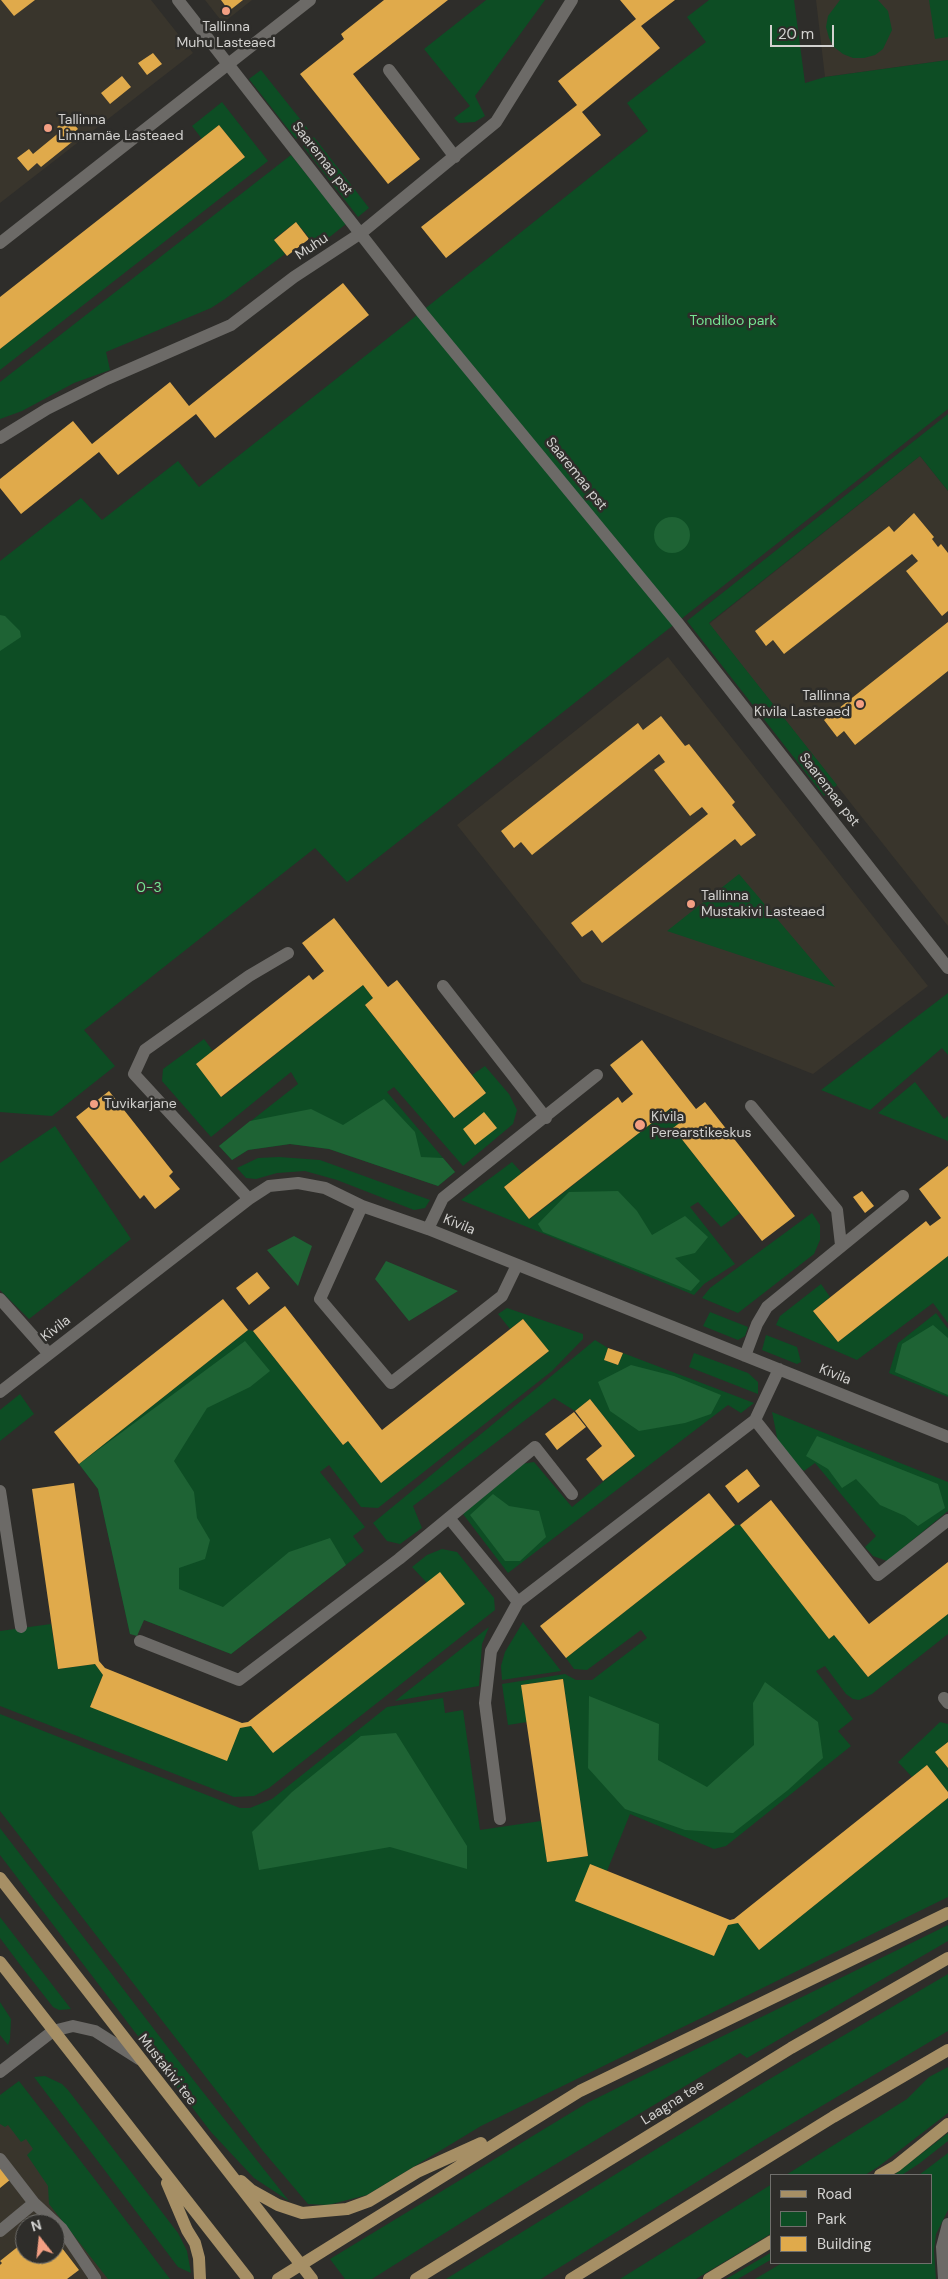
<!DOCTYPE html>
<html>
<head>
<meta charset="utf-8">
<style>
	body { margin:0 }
	#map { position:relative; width:948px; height:2279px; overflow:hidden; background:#2e2d2a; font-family:"DM Sans",sans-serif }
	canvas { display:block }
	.legend { position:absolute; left:770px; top:2174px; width:162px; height:90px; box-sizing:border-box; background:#2e2d2a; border:1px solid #706f6c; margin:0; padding:6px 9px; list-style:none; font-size:15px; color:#d2d1cf }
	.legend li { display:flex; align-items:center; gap:10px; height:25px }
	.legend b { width:25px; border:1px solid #706f6c }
	.north { position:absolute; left:15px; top:2214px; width:50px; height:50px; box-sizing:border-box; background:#2e2d2a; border:1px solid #706f6c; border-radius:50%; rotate:344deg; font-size:14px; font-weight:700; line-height:20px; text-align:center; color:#d2d1cf }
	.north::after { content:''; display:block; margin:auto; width:18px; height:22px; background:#f39f83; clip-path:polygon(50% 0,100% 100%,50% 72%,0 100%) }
	.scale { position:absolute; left:770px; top:25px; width:64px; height:22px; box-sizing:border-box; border:2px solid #d2d1cf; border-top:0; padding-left:6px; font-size:15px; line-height:18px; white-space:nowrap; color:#d2d1cf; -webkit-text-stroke:4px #2e2d2a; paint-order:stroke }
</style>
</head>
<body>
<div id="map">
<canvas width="948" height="2279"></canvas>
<ul class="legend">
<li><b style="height:6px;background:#a68f65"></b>Road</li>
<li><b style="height:14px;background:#0d4d24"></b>Park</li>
<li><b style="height:14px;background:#e0aa4b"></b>Building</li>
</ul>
<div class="north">N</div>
<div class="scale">20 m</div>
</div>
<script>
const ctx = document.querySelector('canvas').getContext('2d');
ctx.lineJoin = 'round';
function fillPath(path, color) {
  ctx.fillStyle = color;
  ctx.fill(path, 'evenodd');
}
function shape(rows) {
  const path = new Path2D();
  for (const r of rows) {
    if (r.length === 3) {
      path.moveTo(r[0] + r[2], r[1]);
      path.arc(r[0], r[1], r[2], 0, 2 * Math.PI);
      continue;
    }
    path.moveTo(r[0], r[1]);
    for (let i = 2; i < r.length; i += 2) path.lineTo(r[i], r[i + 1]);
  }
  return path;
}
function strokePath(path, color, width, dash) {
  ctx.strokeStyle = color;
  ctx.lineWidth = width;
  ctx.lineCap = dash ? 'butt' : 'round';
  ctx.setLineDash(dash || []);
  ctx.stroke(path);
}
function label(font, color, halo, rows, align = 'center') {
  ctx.font = font + ' "DM Sans",sans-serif';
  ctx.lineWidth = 5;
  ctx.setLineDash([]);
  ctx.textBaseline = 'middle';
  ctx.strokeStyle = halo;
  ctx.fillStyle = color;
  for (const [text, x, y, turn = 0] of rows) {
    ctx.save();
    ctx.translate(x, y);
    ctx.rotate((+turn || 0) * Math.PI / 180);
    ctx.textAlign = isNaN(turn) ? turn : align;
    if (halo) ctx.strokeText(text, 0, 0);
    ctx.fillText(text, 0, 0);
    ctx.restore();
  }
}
const built = shape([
	[0,0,151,0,193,53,0,203],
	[205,0,252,0,223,23],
	[816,0,948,0,948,60,825,77],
	[920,456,948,491,948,926,709,624],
	[668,657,928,986,813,1074,582,982,457,825],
	[0,2094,140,2279,0,2279],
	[25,2224,55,2224,55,2254,25,2254]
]);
const green = shape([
	[486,0,545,0,475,96,485,116,475,122,459,123,454,118,470,106,424,49],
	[709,0,794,0,805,83,825,77,948,60,948,409,347,882,315,848,84,1030,115,1066,52,1116,0,1112,0,561,81,498,102,520,178,461,199,487,407,323,648,131,627,103,706,42,687,17],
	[840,0,878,0,888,11,892,30,883,49,875,55,864,58,853,58,843,54,834,47,829,38,826,27,828,16],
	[929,0,948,0,948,37,935,39],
	[261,70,308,129,296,139,249,79],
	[222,102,268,161,0,370,0,349,245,157,219,125,202,139,192,126],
	[314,137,369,208,358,217,303,146],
	[291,155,346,224,317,247,296,222,274,239,285,254,225,299,211,308,106,352,110,370,74,383,22,411,0,419,0,382],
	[948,414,948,491,920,456,709,623,837,785,824,796,687,621],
	[739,874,835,987,667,931],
	[363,985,373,998,365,1005,454,1118,486,1093,472,1075,485,1066,509,1094,517,1110,513,1124,463,1166,394,1087,387,1092,455,1172,438,1186,329,1149,290,1144,248,1150,232,1160,219,1146,298,1084,291,1072,211,1137,162,1081,163,1069,204,1039,213,1051,196,1064,222,1097],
	[948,993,948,1055,942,1048,870,1110,821,1090],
	[915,1082,944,1119,948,1116,948,1141,878,1113],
	[671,1108,682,1121,673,1128,740,1213,721,1227,698,1202,690,1207,735,1264,704,1284,694,1295,461,1200,512,1162,522,1173,504,1187,530,1219],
	[55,1126,131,1239,29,1319,0,1290,0,1163],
	[279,1157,320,1160,430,1200,425,1208,414,1210,337,1180,305,1171,277,1173,256,1179,246,1178,237,1168,258,1158],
	[812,1213,820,1225,820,1240,814,1254,738,1313,702,1298,710,1288],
	[948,1256,948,1323,933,1303,857,1360,776,1325,780,1316,821,1284,830,1297,813,1311,838,1342],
	[507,1308,583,1334,583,1339,552,1371,378,1508,361,1507,329,1465,320,1472,365,1527,353,1536,364,1551,231,1654,144,1620,130,1634,98,1489,79,1464,248,1330,253,1331,343,1445,348,1441,381,1483,548,1352,523,1319,510,1329,498,1314],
	[710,1312,748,1327,745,1336,738,1340,703,1326],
	[936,1313,948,1329,948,1397,889,1373,898,1343],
	[766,1335,797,1347,801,1362,797,1364,762,1350],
	[595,1340,608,1348,604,1360,618,1365,623,1353,754,1403,741,1413,728,1405,508,1573,463,1514,521,1464,534,1462,572,1507,635,1456,590,1399,575,1411,554,1398,413,1506,422,1528,400,1544,387,1541,373,1523],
	[694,1353,748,1373,758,1382,758,1394,689,1367],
	[20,1394,34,1414,0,1441,0,1410],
	[772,1412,948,1482,948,1511,887,1561,873,1556,865,1547,876,1536,815,1463,804,1471,779,1447],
	[735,1525,740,1525,829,1638,834,1635,868,1677,948,1614,948,1634,872,1694,859,1700,853,1699,846,1694,825,1666,816,1671,853,1719,838,1731,851,1746,726,1846,714,1849,630,1814,607,1871,590,1864,714,1956,728,1925,738,1923,759,1950,948,1798,948,1897,481,2126,367,2195,328,2205,308,2204,263,2151,0,1811,0,1714,240,1808,250,1808,272,1799,387,1707,443,1698,445,1713,463,1710,480,1830,541,1821,547,1862,588,1856,563,1679,521,1685,527,1722,508,1725,502,1684,565,1674,576,1680,592,1680,647,1638,641,1630,587,1670,574,1669,566,1658],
	[442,1549,457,1552,494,1598,495,1610,269,1788,254,1796,234,1797,0,1706,0,1631,51,1624,58,1669,95,1664,103,1675,90,1707,240,1728,251,1726,273,1753,464,1604,427,1583,412,1567,427,1555],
	[523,1622,561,1671,502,1680,501,1666,505,1652],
	[489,1627,482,1644,479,1686,395,1701],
	[940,1722,948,1724,948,1742,935,1752,948,1768,948,1792,927,1765,912,1777,898,1762],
	[0,1828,173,2054,289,2201,254,2178,211,2132,0,1855],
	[0,1917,71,2009,59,2010,53,2007,21,1966,0,1938],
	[948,1925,948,1941,747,2058,740,2053,518,2187,372,2279,345,2279,330,2259,587,2103],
	[948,1974,948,2031,761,2142,541,2279,446,2279,773,2077],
	[0,2002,11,2019,10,2039,8,2045,0,2035],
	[948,2067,948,2113,878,2167,865,2175,786,2175,907,2099,929,2077],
	[45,2076,62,2084,68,2090,178,2233,187,2251,191,2273,178,2267,34,2077],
	[19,2081,93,2177,170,2279,108,2279,49,2204,48,2186,27,2155,33,2149,26,2139,21,2142,8,2125,5,2127,0,2124,0,2095],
	[948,2133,948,2141,920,2163,902,2175,894,2175],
	[948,2153,948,2210,936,2234,934,2251,936,2279,755,2279,782,2263,932,2263,932,2175,919,2175],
	[772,2184,772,2233,696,2279,620,2279],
	[772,2252,772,2259,738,2279,726,2279]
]);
const forest = shape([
	[672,535,18],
	[0,615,5,616,20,631,21,637,0,651],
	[384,1099,415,1132,421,1157,443,1158,455,1172,438,1186,329,1149,290,1144,248,1150,232,1160,219,1146,250,1121,311,1109,343,1125],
	[618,1191,637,1211,652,1235,685,1216,708,1237,695,1253,675,1258,700,1281,691,1291,543,1232,538,1224,569,1192],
	[294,1236,312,1246,298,1286,267,1250],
	[386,1261,458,1291,409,1321,375,1279],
	[933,1325,948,1338,948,1395,895,1372,902,1344],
	[245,1341,270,1371,250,1387,207,1408,174,1461,194,1492,197,1518,210,1540,205,1559,179,1568,179,1589,223,1607,289,1552,330,1538,346,1565,231,1654,144,1620,137,1636,130,1634,98,1489,79,1464],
	[631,1365,674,1376,721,1395,711,1414,685,1423,639,1431,610,1411,598,1382],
	[817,1436,938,1484,945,1508,918,1526,905,1516,880,1505,856,1479,842,1488,828,1469,806,1456],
	[493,1494,509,1506,539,1511,546,1537,520,1561,505,1561,470,1515],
	[765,1682,818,1722,823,1758,788,1790,733,1833,685,1830,625,1809,588,1768,589,1696,659,1724,658,1760,707,1787,754,1745,753,1703],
	[396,1733,467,1846,467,1869,390,1847,259,1870,252,1832,292,1792,361,1736]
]);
const building = shape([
	[1,0,35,0,14,16],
	[221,0,243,0,229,11],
	[384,0,448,0,353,74,420,159,388,184,300,74,344,39,341,34],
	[620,0,675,0,641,26,660,48,582,112,601,135,446,258,421,227,577,105,558,81,636,19],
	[153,53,162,64,147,75,138,63],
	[122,76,131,87,110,104,101,93],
	[69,118,78,129,68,137,72,142,41,167,37,163,28,171,17,158,29,149,33,154,61,131,57,127],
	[219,125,245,157,0,349,0,297],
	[296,222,309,239,287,256,274,240],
	[343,283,369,315,215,438,196,414,118,475,99,452,21,514,0,488,0,479,73,421,92,444,170,382,189,406],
	[914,513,934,537,932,539,938,547,941,544,948,553,948,611,942,616,906,571,918,561,912,554,784,654,773,640,766,646,755,631,889,526,894,532],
	[948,622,948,671,855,745,844,731,837,737,824,720],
	[661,716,685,746,689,744,735,802,732,805,756,835,741,846,735,839,602,943,592,930,582,937,571,923,708,814,702,807,690,816,654,770,665,762,659,754,532,855,521,842,514,848,501,831,638,723,643,730],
	[334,918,388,987,397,980,486,1093,454,1118,365,1005,373,998,363,985,221,1097,196,1064,309,975,313,980,324,971,302,943],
	[642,1040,696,1109,705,1102,795,1216,762,1241,673,1128,682,1121,671,1108,529,1219,504,1187,618,1097,622,1103,633,1094,610,1065],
	[109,1091,173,1172,169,1176,180,1189,155,1209,144,1195,140,1199,76,1117],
	[484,1112,497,1128,475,1145,463,1129],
	[948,1166,948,1256,838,1342,813,1311,926,1221,930,1226,941,1218,919,1189],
	[862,1191,874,1206,865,1213,853,1197],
	[257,1272,270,1288,249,1305,236,1288],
	[223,1299,248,1330,79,1464,54,1432],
	[285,1306,382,1430,523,1319,549,1351,381,1483,348,1441,343,1445,253,1331],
	[608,1348,623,1353,618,1365,604,1360],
	[590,1399,635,1456,603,1481,586,1459,602,1446,575,1411],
	[574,1412,586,1427,557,1450,545,1434],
	[747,1469,760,1486,738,1503,725,1486],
	[74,1483,99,1661,105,1668,242,1723,248,1722,440,1572,465,1604,273,1753,251,1726,240,1728,227,1761,90,1707,103,1675,95,1664,58,1669,32,1489],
	[709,1493,735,1525,566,1658,540,1626],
	[771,1500,869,1624,948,1562,948,1614,868,1677,834,1635,829,1639,740,1525],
	[563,1679,588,1856,547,1862,521,1685],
	[948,1742,948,1768,935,1752],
	[927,1765,948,1792,948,1798,759,1950,738,1923,728,1925,714,1956,575,1901,590,1864,730,1920,734,1919],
	[0,2155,16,2175,0,2188],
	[55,2239,79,2270,67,2279,0,2279,0,2265,2,2263,0,2261,25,2241,25,2254,55,2254]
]);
const minor = shape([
	[178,0,423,314,677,622,948,968],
	[389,70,455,157],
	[0,243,310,0],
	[0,438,47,409,107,379,231,325,294,277,361,233,496,122,572,0],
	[443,986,546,1118],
	[751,1106,837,1210,841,1245],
	[249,1199,134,1074,145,1050,249,976,288,953],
	[362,1206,320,1299,391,1383,502,1296,517,1265],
	[428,1229,443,1198,597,1075],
	[0,1299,49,1354],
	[745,1356,757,1324,767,1307,903,1196],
	[0,1392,249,1199,269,1186,298,1183,325,1188,362,1206,428,1229,948,1437],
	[755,1420,878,1575,948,1520],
	[0,1491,21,1627],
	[449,1518,518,1602],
	[140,1641,239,1680,399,1559,535,1447,572,1494],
	[944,1698,948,1703],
	[500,1819,485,1703,491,1651,518,1602,755,1420,779,1369],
	[0,2072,53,2031,73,2026,95,2031,139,2059],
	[0,2159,34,2203,0,2231],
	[34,2203,62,2229,95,2278,94,2279],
	[944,2279,942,2247,948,2224]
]);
const major = shape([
	[0,1878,312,2279],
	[0,1962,248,2279],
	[880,2175,896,2166,948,2124],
	[241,2181,251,2190,278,2205,302,2213,347,2209,369,2201,417,2172,481,2143],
	[167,2183,187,2230,195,2243,199,2258,200,2279],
	[278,2279,580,2091,948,1913],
	[416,2279,791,2048,948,1958],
	[571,2279,833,2117,948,2050],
	[709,2279,772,2241]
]);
const markers = [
	[226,11,5,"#f39f83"],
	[48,128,5,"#f39f83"],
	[860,704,5,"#f39f83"],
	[691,904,5,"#f39f83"],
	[94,1104,5,"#f39f83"],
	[640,1125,6,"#f39f83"]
];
const poiNames = [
	["Tallinna",226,27,"center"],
	["Muhu Lasteaed",226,43,"center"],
	["Tallinna",58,120],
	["Linnamäe Lasteaed",58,136],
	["Tallinna",850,696,"right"],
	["Kivila Lasteaed",850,712,"right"],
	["Tallinna",701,896],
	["Mustakivi Lasteaed",701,912],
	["Tuvikarjane",104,1104],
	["Kivila",651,1117],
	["Perearstikeskus",651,1133]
];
const streetNames = [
	["Saaremaa pst",322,159,52],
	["Muhu",312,247,-34],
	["Saaremaa pst",576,474,51],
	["Saaremaa pst",829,790,52],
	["Kivila",459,1225,22],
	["Kivila",56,1329,-38],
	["Kivila",835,1375,22],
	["Mustakivi tee",167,2070,52],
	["Laagna tee",673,2103,-32]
];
const parkNames = [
	["Tondiloo park",733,321],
	["0-3",149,888]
];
fillPath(built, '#39352c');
fillPath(green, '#0d4d24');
fillPath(forest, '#1e6334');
fillPath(building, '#e0aa4b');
strokePath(minor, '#6c6a67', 12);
strokePath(major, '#a68f65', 12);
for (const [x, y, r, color] of markers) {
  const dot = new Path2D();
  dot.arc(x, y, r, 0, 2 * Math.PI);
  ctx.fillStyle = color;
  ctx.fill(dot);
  strokePath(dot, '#2e2d2a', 2);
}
label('14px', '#d2d1cf', '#2e2d2a', poiNames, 'left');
label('14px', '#d2d1cf', '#2e2d2a', streetNames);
label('14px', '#75e793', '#2e2d2a', parkNames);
</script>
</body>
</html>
